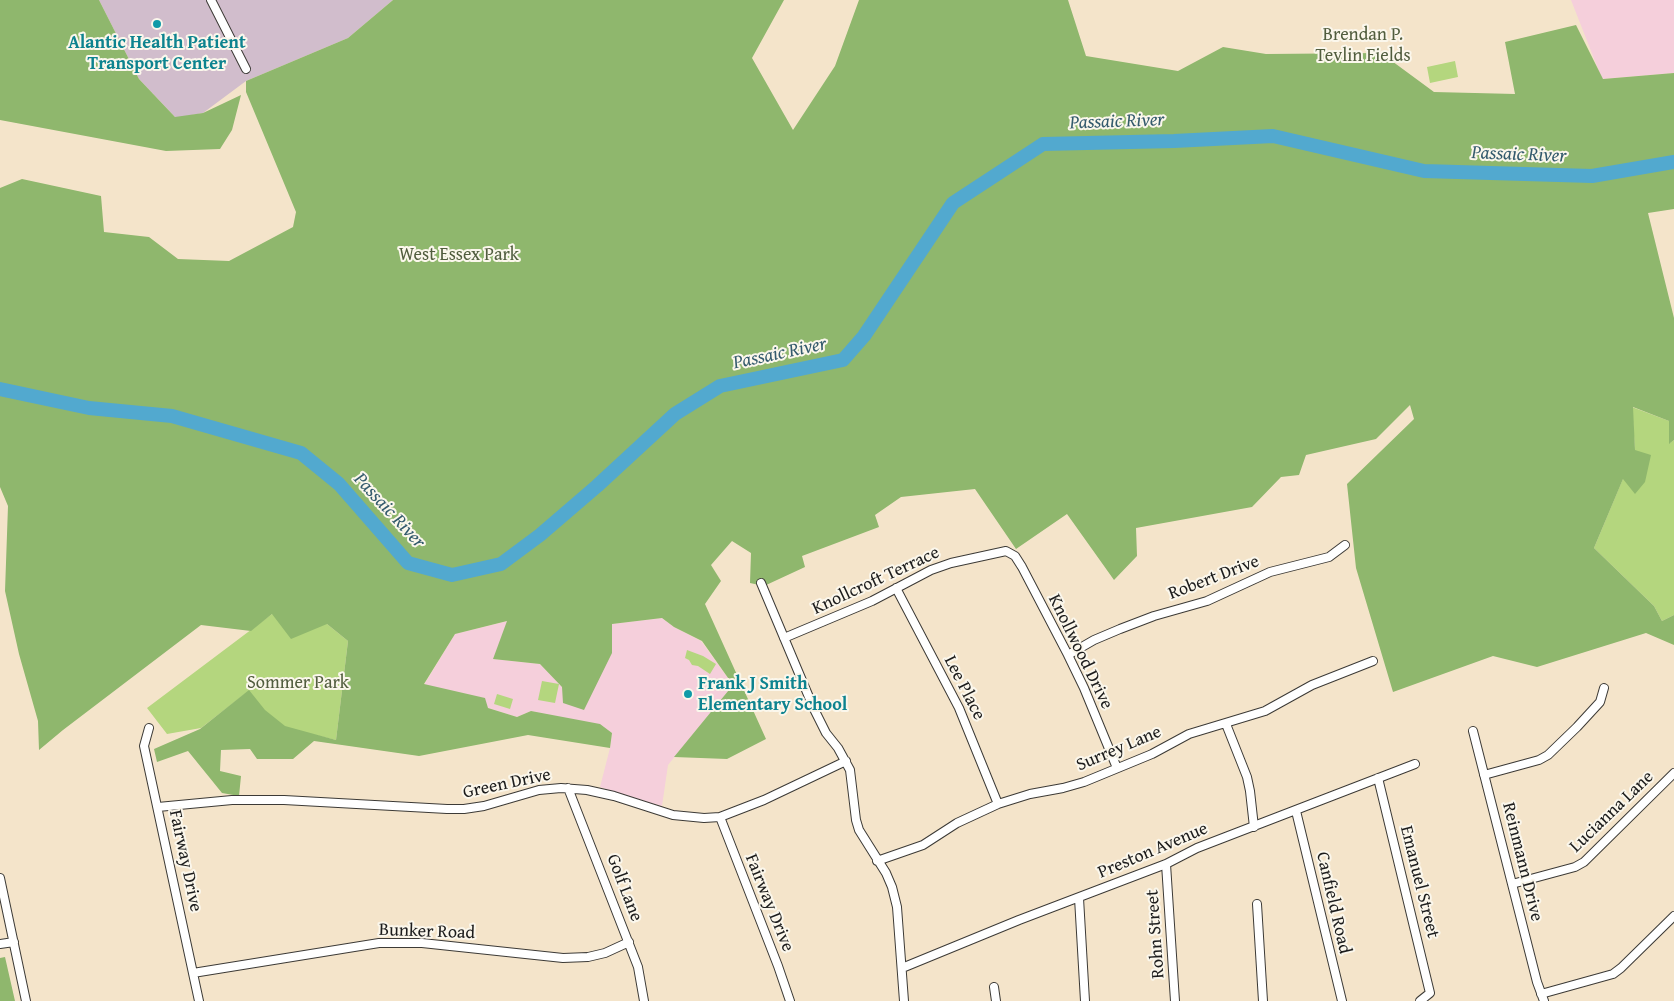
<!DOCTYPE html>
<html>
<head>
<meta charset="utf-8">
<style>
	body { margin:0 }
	canvas { display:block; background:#f4e4ca }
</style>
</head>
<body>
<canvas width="1674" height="1001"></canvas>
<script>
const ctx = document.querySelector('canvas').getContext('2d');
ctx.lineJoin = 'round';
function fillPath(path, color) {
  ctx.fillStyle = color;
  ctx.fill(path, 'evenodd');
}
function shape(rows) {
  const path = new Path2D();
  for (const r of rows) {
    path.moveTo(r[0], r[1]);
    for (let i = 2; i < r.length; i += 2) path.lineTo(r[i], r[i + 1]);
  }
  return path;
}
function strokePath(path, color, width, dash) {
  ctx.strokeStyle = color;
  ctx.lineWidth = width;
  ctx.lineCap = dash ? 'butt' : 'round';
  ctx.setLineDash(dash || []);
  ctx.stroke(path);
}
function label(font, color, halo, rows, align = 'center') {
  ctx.font = font + ' "Gentium Book Plus",serif';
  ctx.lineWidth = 4;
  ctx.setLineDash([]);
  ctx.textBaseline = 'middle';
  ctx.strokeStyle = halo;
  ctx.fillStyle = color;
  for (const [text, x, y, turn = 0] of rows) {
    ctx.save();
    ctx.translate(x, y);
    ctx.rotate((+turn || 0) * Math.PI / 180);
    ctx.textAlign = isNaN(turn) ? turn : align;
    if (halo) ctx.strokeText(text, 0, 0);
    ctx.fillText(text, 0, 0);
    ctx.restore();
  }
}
const built = shape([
	[1571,0,1674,0,1674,73,1602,79],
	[662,618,674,627,701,641,733,685,668,765,662,806,628,797,600,787,610,748,612,733,531,711,517,717,488,708,424,685,455,634,508,621,494,659,540,664,562,687,612,653,612,624]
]);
const industrial = shape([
	[99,0,393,0,348,38,246,81,203,113,176,118,139,79]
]);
const green = shape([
	[1455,61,1458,77,1430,83,1427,67],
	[1632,407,1669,421,1670,443,1674,440,1674,615,1662,621,1654,606,1594,548,1635,450],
	[272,614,327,624,348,641,336,740,278,726,246,693,201,728,167,734,147,708],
	[687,650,703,656,716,664,710,674,698,666,692,665,689,660,685,658],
	[542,681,559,684,555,703,538,700],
	[497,694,513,699,510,709,494,704]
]);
const forest = shape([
	[0,0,99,0,139,79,175,117,203,113,241,95,232,130,220,149,166,151,0,120],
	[393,0,784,0,752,58,793,130,835,66,859,0,1068,0,1086,56,1178,71,1223,47,1266,54,1381,53,1434,92,1515,94,1505,42,1576,25,1603,79,1674,73,1674,209,1648,213,1674,318,1674,440,1669,444,1669,421,1633,407,1635,450,1651,455,1645,482,1635,494,1623,479,1594,548,1654,606,1662,621,1674,615,1674,645,1646,633,1537,667,1493,656,1393,692,1356,568,1347,484,1414,419,1410,405,1376,439,1306,455,1299,475,1281,477,1252,507,1136,528,1137,556,1114,580,1067,514,1016,549,975,489,901,497,875,515,879,527,802,556,805,567,764,586,750,583,751,553,732,541,711,565,721,581,705,604,766,739,727,759,674,757,733,685,702,641,674,627,662,618,612,624,612,653,584,710,563,703,562,687,540,664,493,659,507,621,455,634,424,684,485,698,488,708,517,717,531,711,600,724,612,733,610,748,528,735,419,756,314,741,293,759,257,759,250,749,221,750,220,771,241,776,239,796,222,793,188,751,157,762,154,749,200,729,249,690,265,710,285,726,336,740,348,641,327,624,291,639,272,614,251,631,201,625,63,730,39,750,38,721,19,654,5,591,8,506,0,487,0,188,22,179,101,196,104,232,149,237,178,259,229,261,293,227,296,212,246,92,246,81,348,38],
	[5,957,15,1001,0,1001,0,958]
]);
const river = shape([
	[0,389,89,408,172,416,301,453,339,484,408,563,452,575,501,564,540,535,597,486,675,414,720,386,843,360,864,336,953,203,1043,144,1174,141,1273,136,1424,171,1592,176,1674,162]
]);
const street = shape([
	[211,0,246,69],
	[761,583,814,709,826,733,838,748,850,770,856,820,859,830,886,873,892,887,897,907,904,1001],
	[896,588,959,708,998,804],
	[784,638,872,601,931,570,951,563,1006,551,1015,556,1022,567,1068,655,1084,688,1117,768],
	[1068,655,1094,640,1120,629,1154,616,1207,601,1270,572,1329,557,1345,545],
	[1226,724,1247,777,1250,791,1254,827],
	[149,728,144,746,199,1001],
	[1473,731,1537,982,1544,1001],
	[1484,775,1539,760,1548,755,1577,727,1600,702,1604,688],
	[1378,778,1430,993,1420,1001],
	[568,788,638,967,644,1001],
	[158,807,232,800,284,800,447,809,464,809,484,806,539,790,561,788,587,790,614,796,673,815,704,818,720,817,764,800,846,761],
	[1296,811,1342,1001],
	[720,817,778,966,790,1001],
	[877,861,923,845,957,823,998,804,1030,794,1063,788,1084,782,1152,754,1189,734,1265,711,1312,685,1373,661],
	[1166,864,1175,1001],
	[0,878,26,1001],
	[1512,884,1575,867,1584,862,1674,773],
	[1079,898,1085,1001],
	[1257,904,1263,1001],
	[0,944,14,942],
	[902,968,1019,920,1166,864,1197,848,1415,764],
	[193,973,379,943,422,943,563,958,588,957,605,953,629,942],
	[994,987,996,1001],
	[1541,994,1613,974,1621,968,1674,916]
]);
const markers = [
	[157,24,5,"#0f9aa8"],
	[688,694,5,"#0f9aa8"]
];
const parkNames = [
	["Brendan P.",1363,35],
	["Tevlin Fields",1363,56],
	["West Essex Park",459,255],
	["Sommer Park",298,683]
];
const cultureNames = [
	["Alantic Health Patient",157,43],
	["Transport Center",157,64],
	["Frank J Smith",698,684,"left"],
	["Elementary School",698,705,"left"]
];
const streetNames = [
	["Robert Drive",1214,578,-21],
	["Knollcroft Terrace",876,581,-25],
	["Knollwood Drive",1080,652,64],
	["Lee Place",964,688,63],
	["Surrey Lane",1119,749,-23],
	["Green Drive",507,784,-12],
	["Lucianna Lane",1612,812,-44],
	["Preston Avenue",1153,851,-23],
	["Fairway Drive",185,861,78],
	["Reinmann Drive",1522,862,76],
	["Emanuel Street",1419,882,76],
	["Golf Lane",624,888,69],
	["Fairway Drive",769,903,68],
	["Canfield Road",1333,903,77],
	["Bunker Road",427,932,2],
	["Rohn Street",1156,934,-94]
];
const waterNames = [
	["Passaic River",1117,122,-2],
	["Passaic River",1519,155,2],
	["Passaic River",780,354,-12],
	["Passaic River",389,511,47]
];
fillPath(built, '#f5cfdb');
fillPath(industrial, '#d1bdcc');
fillPath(green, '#b4d67e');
fillPath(forest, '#8fb76d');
strokePath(river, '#52a9cf', 14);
strokePath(street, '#3c3a36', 10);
strokePath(street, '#fff', 8);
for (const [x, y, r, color] of markers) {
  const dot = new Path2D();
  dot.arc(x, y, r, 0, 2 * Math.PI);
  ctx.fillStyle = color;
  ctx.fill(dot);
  strokePath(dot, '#fbf7ec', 2);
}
label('18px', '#515d3e', '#fbf7ec', parkNames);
label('bold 18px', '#0d838f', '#fbf7ec', cultureNames);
label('18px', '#1c1c1c', '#fbf7ec', streetNames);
label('italic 19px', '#345b6d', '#fbf7ec', waterNames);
</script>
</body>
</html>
